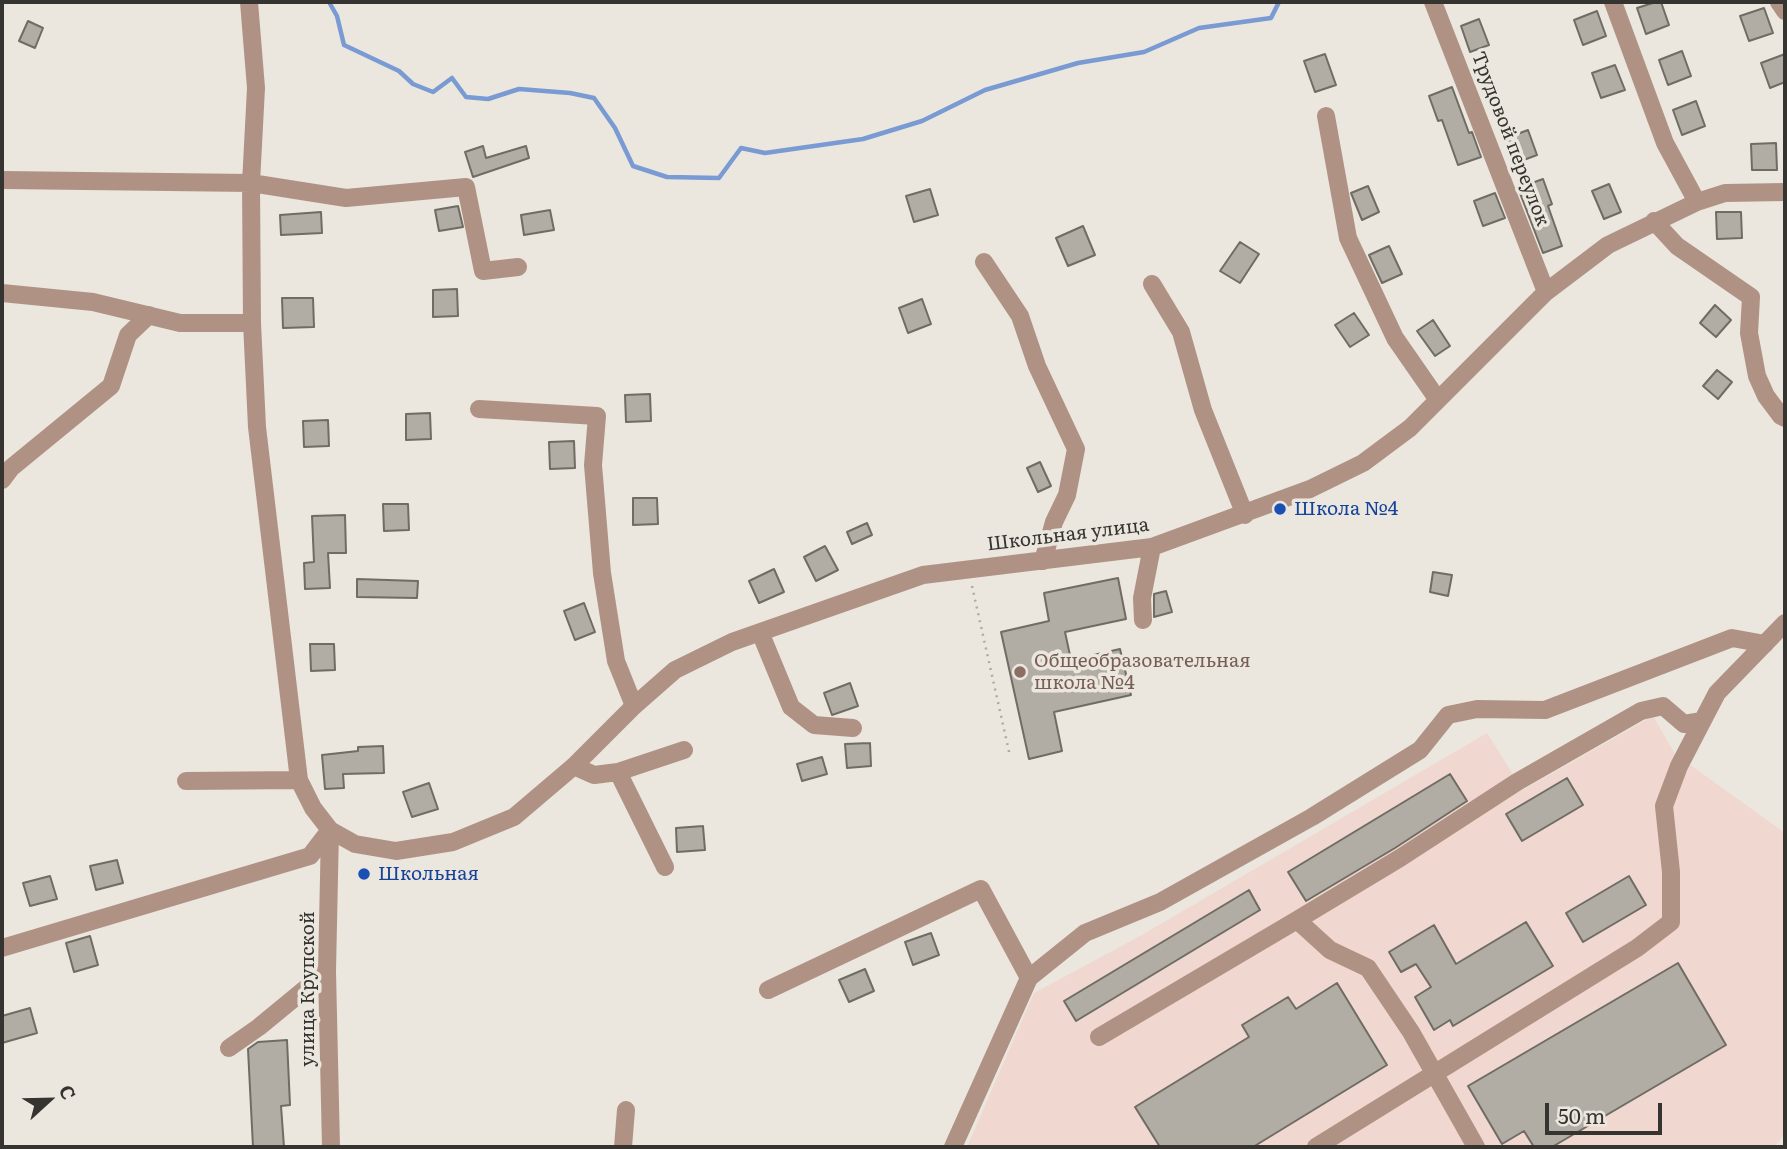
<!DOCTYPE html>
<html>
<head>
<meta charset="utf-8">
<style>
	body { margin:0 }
	#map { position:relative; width:1787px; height:1149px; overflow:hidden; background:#ebe7de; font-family:Literata,serif }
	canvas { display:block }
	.frame { position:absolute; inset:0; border:4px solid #353430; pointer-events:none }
	.north { position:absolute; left:14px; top:1065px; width:70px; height:70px; -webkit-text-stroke:5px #ebe7de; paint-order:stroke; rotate:68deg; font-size:19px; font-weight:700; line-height:28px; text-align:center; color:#353430 }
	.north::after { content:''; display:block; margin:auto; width:24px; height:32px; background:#353430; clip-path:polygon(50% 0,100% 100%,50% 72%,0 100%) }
	.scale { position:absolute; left:1545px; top:1103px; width:117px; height:32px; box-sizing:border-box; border:4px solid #353430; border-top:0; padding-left:9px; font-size:21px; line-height:24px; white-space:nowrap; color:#353430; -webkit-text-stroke:5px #ebe7de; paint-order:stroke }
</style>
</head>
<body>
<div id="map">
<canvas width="1787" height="1149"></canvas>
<div class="frame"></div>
<div class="north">С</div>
<div class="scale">50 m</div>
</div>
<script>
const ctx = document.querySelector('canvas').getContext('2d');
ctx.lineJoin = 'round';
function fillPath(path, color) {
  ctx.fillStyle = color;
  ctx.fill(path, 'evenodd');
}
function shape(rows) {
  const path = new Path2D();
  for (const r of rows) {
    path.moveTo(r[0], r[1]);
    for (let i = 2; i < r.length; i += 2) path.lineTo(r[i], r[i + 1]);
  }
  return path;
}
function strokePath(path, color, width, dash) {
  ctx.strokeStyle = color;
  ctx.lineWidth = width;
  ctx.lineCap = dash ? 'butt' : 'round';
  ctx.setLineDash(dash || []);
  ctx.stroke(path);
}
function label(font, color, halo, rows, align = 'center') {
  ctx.font = font + ' Literata,serif';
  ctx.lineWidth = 7;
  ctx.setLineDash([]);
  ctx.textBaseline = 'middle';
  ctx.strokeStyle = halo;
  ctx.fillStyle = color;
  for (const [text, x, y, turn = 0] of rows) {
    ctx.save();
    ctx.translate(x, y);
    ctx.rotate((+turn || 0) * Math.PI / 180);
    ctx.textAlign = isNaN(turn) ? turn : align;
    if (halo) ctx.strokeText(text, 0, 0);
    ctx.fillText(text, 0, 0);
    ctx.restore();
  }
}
const industrial = shape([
	[1653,716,1675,754,1785,833,1785,1134,1774,1147,967,1147,1034,993,1142,935,1487,733,1523,790]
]);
const stream = shape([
	[329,2,337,16,344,45,399,71,413,84,433,92,452,78,466,97,488,99,519,89,570,93,594,98,615,128,633,166,667,177,719,178,741,148,765,153,863,139,922,121,985,90,1078,63,1144,52,1199,28,1271,18,1279,2]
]);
const building = shape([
	[1656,2,1661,2,1669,25,1646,34,1637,8,1656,2],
	[1764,8,1773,33,1749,41,1740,16,1764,8],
	[1597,11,1606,36,1583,45,1574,20,1597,11],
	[1479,19,1489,45,1470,52,1461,26,1479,19],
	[28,21,43,28,35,48,19,41,28,21],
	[1682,51,1691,76,1668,85,1659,60,1682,51],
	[1325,54,1336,85,1315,92,1304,61,1325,54],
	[1785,54,1785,82,1770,88,1761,63,1785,54],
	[1615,65,1625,90,1601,98,1592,73,1615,65],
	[1452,87,1469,133,1472,132,1481,157,1458,165,1442,120,1438,121,1429,96,1452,87],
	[1696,101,1705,126,1682,135,1673,110,1696,101],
	[1528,130,1537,155,1513,164,1504,139,1528,130],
	[1776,143,1777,170,1752,170,1751,144,1776,143],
	[483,146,486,158,526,146,529,158,473,177,465,152,483,146],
	[1543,179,1552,204,1548,206,1562,246,1543,253,1518,188,1543,179],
	[1609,184,1621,212,1604,219,1592,191,1609,184],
	[1368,186,1379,212,1362,220,1351,193,1368,186],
	[930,189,938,215,914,222,906,196,930,189],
	[1495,193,1505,218,1483,226,1474,201,1495,193],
	[458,206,463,227,439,231,435,210,458,206],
	[550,210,554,230,524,235,521,215,550,210],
	[321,212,322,233,281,235,280,215,321,212],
	[1716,212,1741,212,1742,238,1717,239,1716,212],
	[1083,226,1095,255,1068,266,1056,238,1083,226],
	[1240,242,1259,254,1240,283,1220,271,1240,242],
	[1389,246,1402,274,1382,283,1369,255,1389,246],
	[457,289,458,316,433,317,433,290,457,289],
	[282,298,313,298,314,327,283,328,282,298],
	[922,299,931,324,908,333,899,308,922,299],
	[1715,305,1731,320,1716,337,1700,323,1715,305],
	[1354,313,1369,335,1350,347,1335,325,1354,313],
	[1433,320,1450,346,1435,356,1417,331,1433,320],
	[1717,370,1732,382,1718,399,1703,386,1717,370],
	[650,394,651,421,626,422,625,395,650,394],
	[430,413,431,439,406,440,406,414,430,413],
	[328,420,329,446,304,447,303,421,328,420],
	[574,441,575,468,550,469,549,442,574,441],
	[1040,462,1051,486,1038,492,1027,468,1040,462],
	[633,498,657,498,658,524,633,525,633,498],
	[383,504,408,504,409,530,384,531,383,504],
	[345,515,346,553,328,553,330,588,305,589,304,563,314,562,312,516,345,515],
	[867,523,872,535,852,544,847,532,867,523],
	[825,546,838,570,816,581,804,557,825,546],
	[774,569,784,592,759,603,749,581,774,569],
	[1433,572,1452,575,1448,596,1430,592,1433,572],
	[1118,578,1126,619,1065,632,1071,660,1120,649,1131,695,1054,712,1062,751,1029,759,1001,632,1049,621,1044,593,1118,578],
	[357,579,418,581,417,598,357,597,357,579],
	[1166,591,1172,612,1154,617,1154,594,1166,591],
	[584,603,595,632,575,640,564,611,584,603],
	[310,644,334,644,335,670,311,671,310,644],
	[850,683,858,706,832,715,824,693,850,683],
	[870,743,871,766,847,768,845,744,870,743],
	[383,746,384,773,343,774,344,788,325,789,322,755,358,751,358,747,383,746],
	[822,757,827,774,802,781,797,764,822,757],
	[1450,774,1467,801,1395,848,1306,901,1288,872,1450,774],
	[1567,778,1583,805,1522,841,1506,814,1567,778],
	[429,783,438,809,412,817,403,792,429,783],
	[703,826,705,850,677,852,676,828,703,826],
	[117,860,123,883,96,890,90,866,117,860],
	[50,876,57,899,30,906,23,883,50,876],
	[1629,876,1646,905,1583,942,1566,913,1629,876],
	[1249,890,1260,910,1076,1021,1064,1001,1249,890],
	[1526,922,1553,966,1453,1026,1450,1020,1434,1030,1415,997,1431,987,1416,964,1401,972,1389,952,1434,925,1456,964,1526,922],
	[931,933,939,955,913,965,905,942,931,933],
	[90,936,98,965,74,972,66,943,90,936],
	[1678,963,1726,1045,1552,1147,1534,1147,1524,1131,1502,1144,1468,1086,1678,963],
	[865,969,874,991,849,1002,839,980,865,969],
	[1337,983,1387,1065,1253,1147,1160,1147,1135,1107,1249,1037,1242,1025,1288,997,1296,1009,1337,983],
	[30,1008,37,1033,2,1043,2,1016,30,1008],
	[287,1040,290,1105,281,1106,284,1147,253,1147,248,1049,258,1042,287,1040]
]);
const path = shape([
	[972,586,1010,756]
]);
const minor = shape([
	[249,2,256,88,251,183,252,323,257,427,299,780,313,808,330,830,355,844,396,851,453,842,514,817,574,766,634,706,675,670,732,642,923,575,1152,547,1310,489,1363,463,1410,428,1546,292,1608,245,1697,202,1725,193,1785,192],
	[1433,2,1546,292],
	[1613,2,1665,143,1697,202],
	[1779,2,1785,11],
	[1326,116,1348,238,1395,338,1438,400],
	[2,180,251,183,346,198,466,187,483,271,518,267],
	[1654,221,1677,246,1751,297,1749,333,1757,376,1766,396,1781,416,1785,418],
	[984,262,1020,316,1037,366,1076,449,1067,495,1054,522,1043,561],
	[1152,284,1181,332,1203,410,1245,515],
	[2,293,93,302,180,323,252,323],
	[479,409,597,416,593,465,602,573,616,661,634,706],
	[2,480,11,468,111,386,128,335,149,315],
	[1143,620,1142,598,1152,547],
	[760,632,791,707,814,725,853,728],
	[574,766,594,775,618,772,665,867],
	[618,772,684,750],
	[186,781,299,780],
	[330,830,327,971,331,1147],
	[1297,920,1400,858,1517,782,1641,711,1663,706,1684,724,1702,721],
	[2,948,310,856,330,830],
	[768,990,981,889,1029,978],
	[1099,1037,1297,920,1330,950,1368,968,1411,1032,1476,1147],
	[229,1048,259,1027,327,971],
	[623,1147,626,1110],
	[953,1147,1029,978,1085,933,1160,902,1312,817,1420,750,1448,715,1477,709,1545,710,1732,638,1765,644],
	[1316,1147,1637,948,1671,922,1671,872,1664,806,1679,766,1717,693,1785,623]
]);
const markers = [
	[1280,509,7,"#1a4fb4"],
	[1020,672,7,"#8d6e63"],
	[364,874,7,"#1a4fb4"]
];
const streetNames = [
	["Трудовой переулок",1510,139,69],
	["Школьная улица",1068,535,-7],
	["улица Крупской",308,989,-90]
];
const transitNames = [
	["Школа №4",1294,509],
	["Школьная",378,874]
];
const educationNames = [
	["Общеобразовательная",1034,661],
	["школа №4",1034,683]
];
fillPath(industrial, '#f0d7cf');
strokePath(stream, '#799ad2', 4.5);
fillPath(building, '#b1ada4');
strokePath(building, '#6f6c64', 2);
strokePath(path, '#aeaba4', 2.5, [2, 5]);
strokePath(minor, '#b09285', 18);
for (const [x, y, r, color] of markers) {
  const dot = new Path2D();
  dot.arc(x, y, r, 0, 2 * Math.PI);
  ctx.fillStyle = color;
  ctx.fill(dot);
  strokePath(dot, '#ebe7de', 2.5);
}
label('19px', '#353430', '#ebe7de', streetNames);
label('19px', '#164399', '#ebe7de', transitNames, 'left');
label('19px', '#785e54', '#ebe7de', educationNames, 'left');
</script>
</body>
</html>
